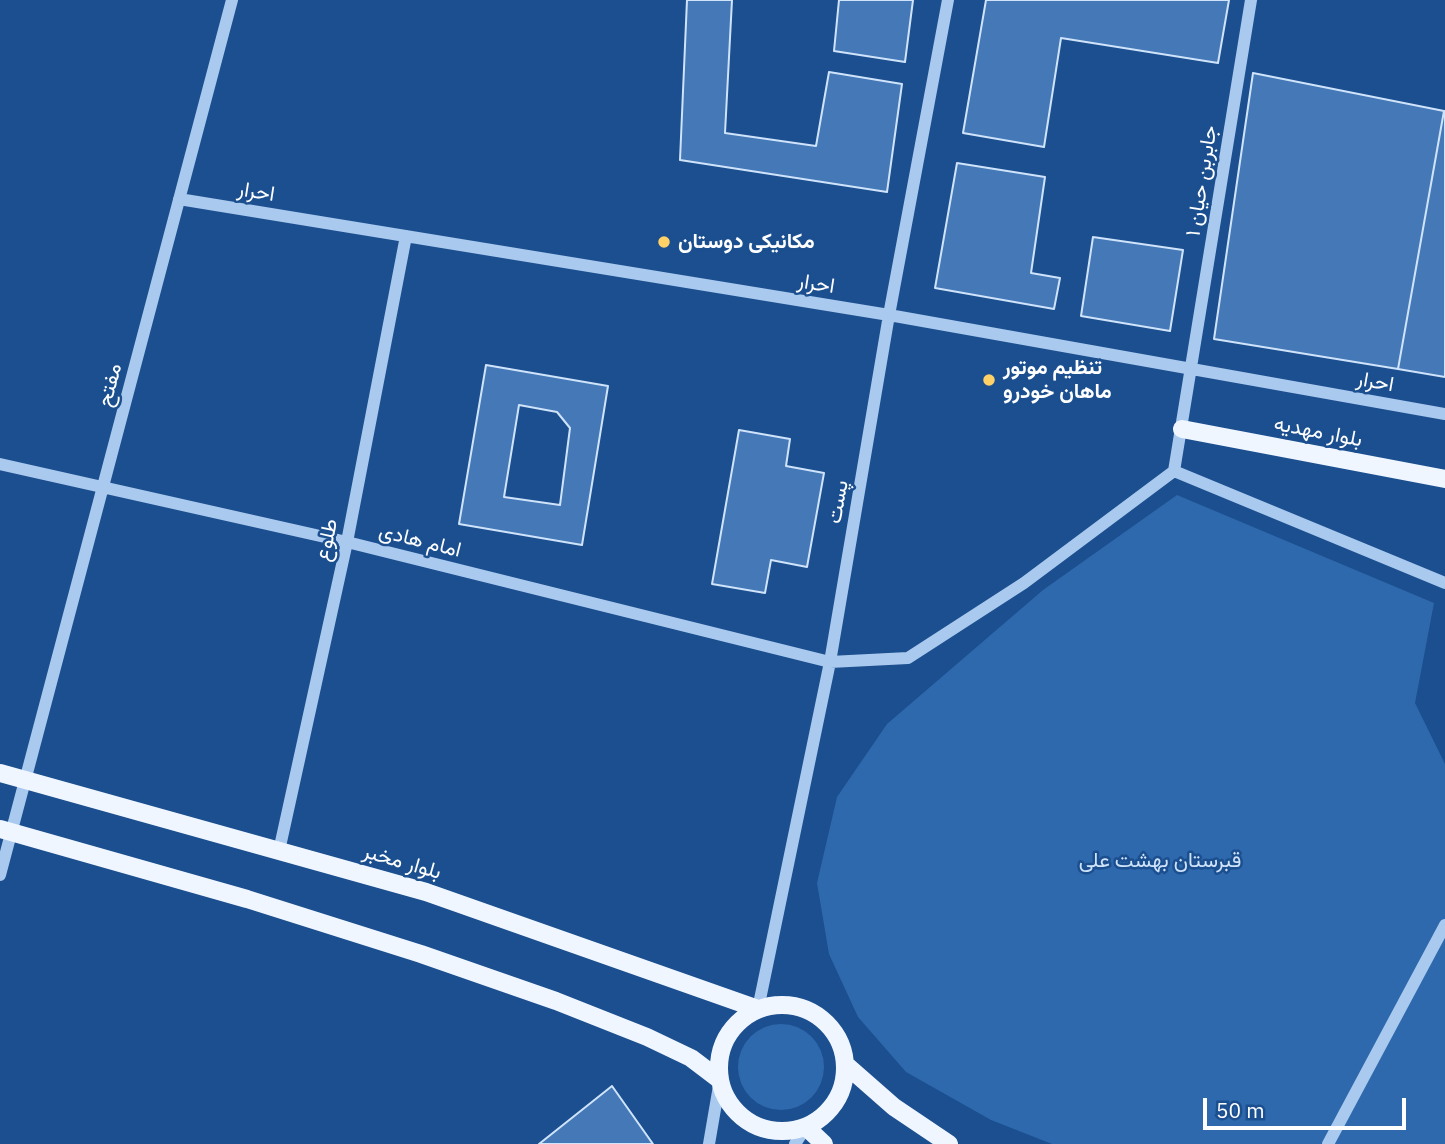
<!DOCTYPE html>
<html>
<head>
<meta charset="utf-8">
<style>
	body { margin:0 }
	#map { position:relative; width:1445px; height:1144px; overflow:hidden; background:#1b4f8f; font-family:"IBM Plex Sans",sans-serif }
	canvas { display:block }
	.scale { position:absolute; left:1203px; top:1098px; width:203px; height:32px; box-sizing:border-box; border:4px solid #fff; border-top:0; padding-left:9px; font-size:21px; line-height:24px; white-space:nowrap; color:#fff; -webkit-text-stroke:5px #1b4f8f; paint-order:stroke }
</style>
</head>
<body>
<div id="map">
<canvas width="1445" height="1144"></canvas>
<div class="scale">50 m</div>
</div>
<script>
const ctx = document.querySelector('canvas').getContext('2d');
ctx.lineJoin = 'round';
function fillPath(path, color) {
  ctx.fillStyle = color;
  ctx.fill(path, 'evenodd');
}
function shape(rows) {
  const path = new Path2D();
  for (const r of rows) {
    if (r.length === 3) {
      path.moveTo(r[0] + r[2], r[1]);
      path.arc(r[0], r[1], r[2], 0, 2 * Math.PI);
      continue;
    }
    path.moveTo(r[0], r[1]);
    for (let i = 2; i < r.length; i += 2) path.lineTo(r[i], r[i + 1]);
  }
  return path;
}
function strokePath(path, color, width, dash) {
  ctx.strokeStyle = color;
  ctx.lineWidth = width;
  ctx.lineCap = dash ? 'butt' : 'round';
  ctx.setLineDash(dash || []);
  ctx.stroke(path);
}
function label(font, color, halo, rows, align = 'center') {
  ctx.font = font + ' "IBM Plex Sans",Vazirmatn,sans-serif';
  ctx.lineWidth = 5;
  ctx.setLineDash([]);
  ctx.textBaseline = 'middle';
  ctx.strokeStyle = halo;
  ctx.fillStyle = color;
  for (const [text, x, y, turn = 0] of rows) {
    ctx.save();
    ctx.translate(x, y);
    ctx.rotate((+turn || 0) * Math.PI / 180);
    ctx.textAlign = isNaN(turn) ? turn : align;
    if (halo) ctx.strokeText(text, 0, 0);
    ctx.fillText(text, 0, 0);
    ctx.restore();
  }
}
const green = shape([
	[1177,495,1434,603,1415,703,1445,764,1445,1144,1052,1144,991,1120,906,1072,858,1017,829,954,817,883,837,797,887,724,1043,590],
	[781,1067,43]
]);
const building = shape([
	[687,0,732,0,725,133,816,146,829,72,902,84,887,192,680,160,687,0],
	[839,0,913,0,905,62,834,51,839,0],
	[986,0,1229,0,1218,63,1061,38,1044,147,963,133,986,0],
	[1253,73,1444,111,1398,369,1214,339,1253,73],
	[1444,111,1445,111,1445,377,1398,369,1444,111],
	[957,163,1045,177,1031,273,1060,278,1054,309,935,288,957,163],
	[1093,237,1183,250,1170,331,1081,316,1093,237],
	[486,365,608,386,582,545,459,524,486,365],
	[519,405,557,412,570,428,560,505,504,497,519,405],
	[739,430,790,439,786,466,824,473,807,567,771,560,765,593,712,584,739,430],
	[612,1086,653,1144,539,1144,612,1086]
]);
const minor = shape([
	[179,199,889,315,1445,414],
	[0,464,347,542,830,662,908,658,1024,583,1174,471,1251,0],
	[1174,471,1445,583],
	[279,851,347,542,406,236],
	[0,875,232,0],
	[758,1009,830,662,889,315,948,0],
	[709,1144,720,1080],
	[795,1144,806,1127],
	[1328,1144,1445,925]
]);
const major = shape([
	[1182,429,1445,479],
	[0,773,426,892,758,1009],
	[0,829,247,899,421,954,556,1001,647,1037,691,1058,720,1080],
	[782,1068,63],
	[845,1064,894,1107,949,1144],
	[806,1127,824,1144]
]);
const markers = [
	[664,242,7,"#ffd166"],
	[989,380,7,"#ffd166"]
];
const streetNames = [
	["جابربن حیان ۱",1202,181,-81],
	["احرار",256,192,9],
	["احرار",816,284,9],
	["احرار",1375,382,10],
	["مفتح",110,385,-75],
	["بلوار مهدیه",1318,432,11],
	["پست",838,502,-80],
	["طلوع",327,540,-78],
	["امام هادی",420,541,14],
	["بلوار مخبر",402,862,16]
];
const poiNames = [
	["مکانیکی دوستان",678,242],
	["تنظیم موتور",1003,368],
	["ماهان خودرو",1003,392]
];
const parkNames = [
	["قبرستان بهشت علی",1160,861]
];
fillPath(green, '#2e69ad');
fillPath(building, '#4478b7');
strokePath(building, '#cfe3fa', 2);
strokePath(minor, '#a9c9ee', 12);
strokePath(major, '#f0f6ff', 18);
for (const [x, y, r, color] of markers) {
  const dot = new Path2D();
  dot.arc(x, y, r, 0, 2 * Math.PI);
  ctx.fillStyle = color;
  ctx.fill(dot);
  strokePath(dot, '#1b4f8f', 2.5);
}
label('21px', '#fff', '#1b4f8f', streetNames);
label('bold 21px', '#fff', '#1b4f8f', poiNames, 'left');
label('21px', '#cfe3fa', '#1b4f8f', parkNames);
</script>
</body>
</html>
